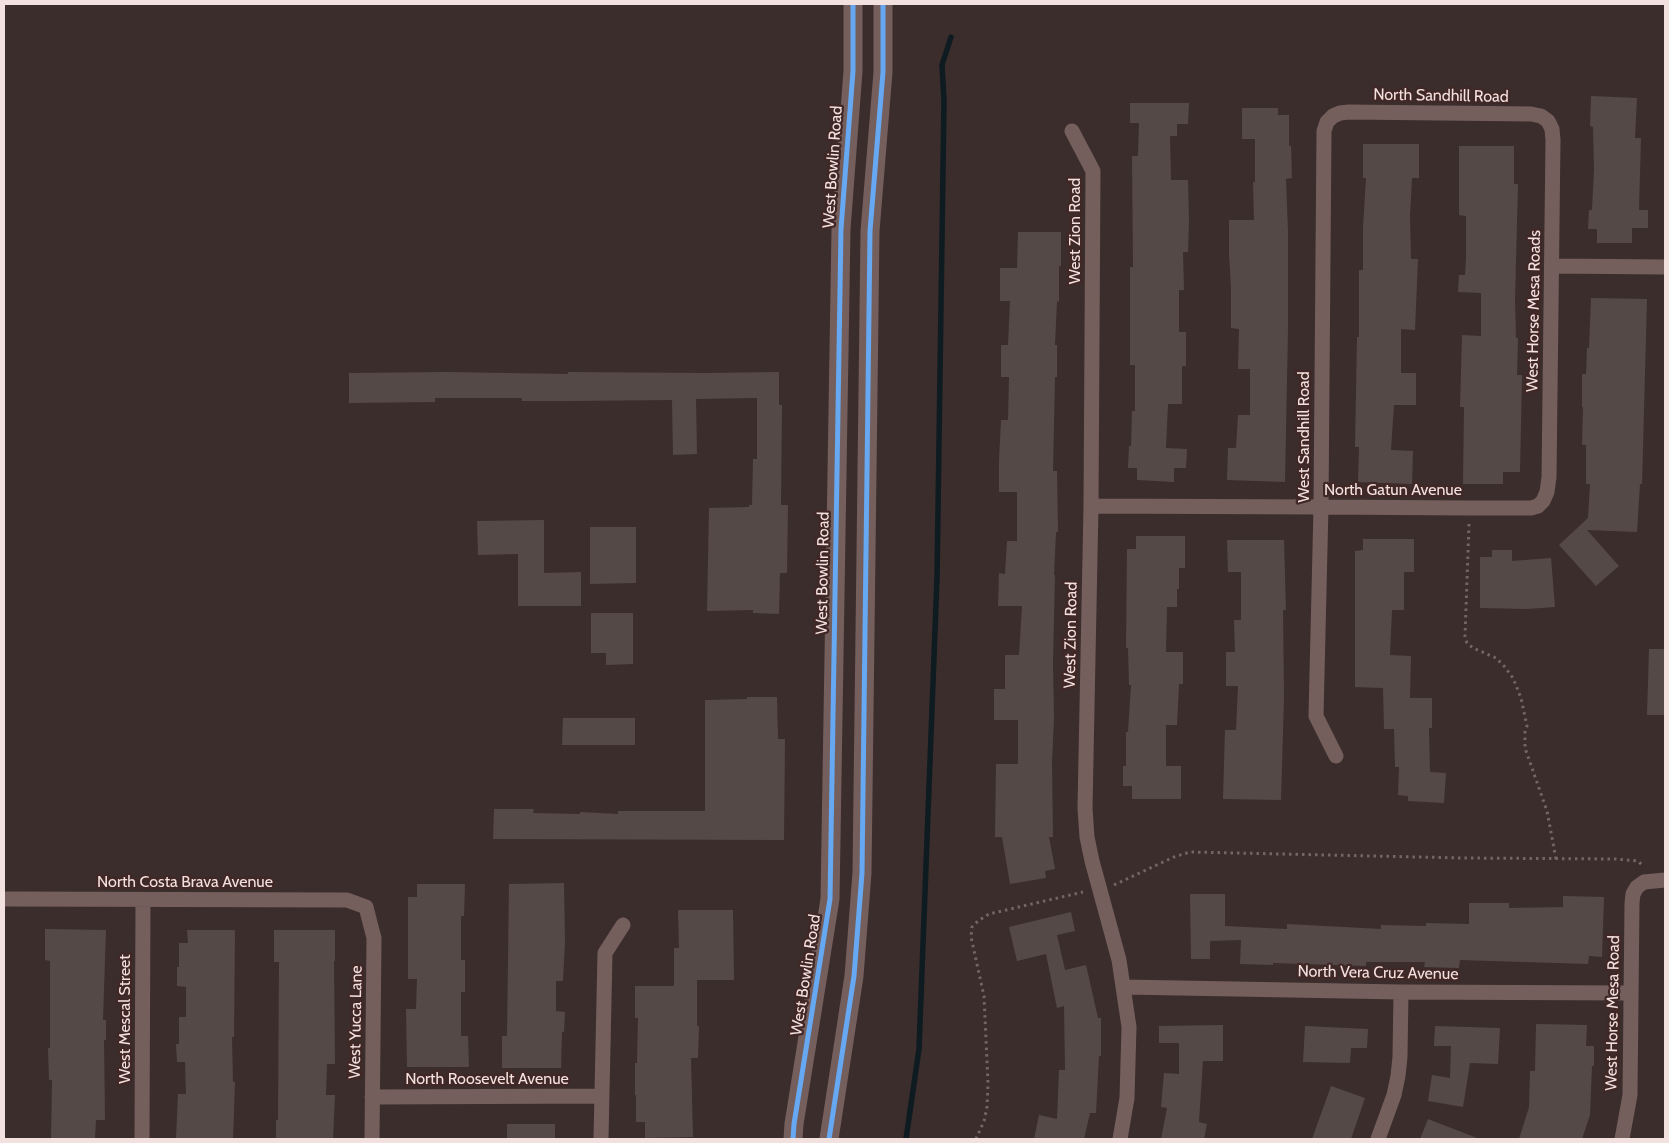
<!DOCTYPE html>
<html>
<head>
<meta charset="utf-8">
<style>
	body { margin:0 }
	#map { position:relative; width:1669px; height:1143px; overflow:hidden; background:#3b2d2b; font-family:Cabin,sans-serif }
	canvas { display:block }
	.frame { position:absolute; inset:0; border:5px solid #f3e1df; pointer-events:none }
</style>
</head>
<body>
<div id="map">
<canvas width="1669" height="1143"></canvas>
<div class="frame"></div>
</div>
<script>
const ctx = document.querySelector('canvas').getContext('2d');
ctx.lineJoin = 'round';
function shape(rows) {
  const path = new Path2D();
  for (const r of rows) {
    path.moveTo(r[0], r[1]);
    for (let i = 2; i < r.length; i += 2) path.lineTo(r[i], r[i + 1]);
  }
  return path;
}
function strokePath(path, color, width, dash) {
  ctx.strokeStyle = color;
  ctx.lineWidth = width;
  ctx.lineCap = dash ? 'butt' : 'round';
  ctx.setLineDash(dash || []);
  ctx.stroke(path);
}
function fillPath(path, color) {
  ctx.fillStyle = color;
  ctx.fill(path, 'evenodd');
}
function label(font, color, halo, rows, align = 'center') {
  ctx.font = font + ' Cabin,sans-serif';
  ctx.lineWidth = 4.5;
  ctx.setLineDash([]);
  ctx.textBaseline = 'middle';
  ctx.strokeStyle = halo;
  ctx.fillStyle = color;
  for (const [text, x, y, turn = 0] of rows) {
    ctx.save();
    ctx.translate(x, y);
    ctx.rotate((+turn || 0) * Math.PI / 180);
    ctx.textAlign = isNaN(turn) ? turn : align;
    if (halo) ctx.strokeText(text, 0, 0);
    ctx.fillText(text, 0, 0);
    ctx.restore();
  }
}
const stream = shape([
	[906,1139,919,1049,937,578,944,101,942,65,951,37]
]);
const building = shape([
	[1591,96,1637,98,1635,138,1641,138,1639,210,1648,210,1648,228,1632,228,1632,243,1597,243,1597,229,1588,229,1589,210,1592,210,1594,170,1593,127,1590,126],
	[1130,103,1189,103,1188,124,1177,124,1177,136,1170,136,1171,180,1188,180,1189,220,1188,252,1183,252,1184,290,1179,290,1179,332,1186,332,1186,366,1182,366,1182,404,1168,404,1166,448,1187,449,1186,468,1174,468,1174,482,1137,480,1137,468,1128,468,1129,446,1131,446,1132,411,1135,411,1135,365,1130,365,1130,267,1133,267,1132,156,1138,156,1139,123,1130,123],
	[1242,108,1278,108,1278,115,1289,115,1289,146,1291,146,1292,178,1286,179,1288,232,1288,329,1285,482,1227,480,1228,448,1236,448,1238,415,1250,415,1250,369,1238,369,1239,329,1231,328,1231,290,1229,252,1229,220,1254,220,1253,182,1255,182,1255,139,1242,139],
	[1363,144,1419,144,1419,178,1412,178,1410,216,1411,259,1418,259,1415,330,1401,329,1401,373,1416,373,1416,405,1394,405,1391,450,1413,451,1412,484,1358,482,1359,447,1355,447,1357,337,1359,337,1359,270,1363,270,1363,228,1366,178,1363,178],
	[1459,146,1514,146,1514,184,1518,184,1515,300,1516,338,1518,338,1517,375,1522,375,1520,472,1503,472,1503,484,1463,484,1464,407,1460,407,1462,335,1481,336,1481,293,1458,292,1459,275,1465,275,1466,259,1466,216,1459,215],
	[1018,232,1061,232,1061,266,1059,266,1059,302,1057,301,1055,345,1057,345,1057,377,1055,377,1053,471,1057,471,1058,532,1056,532,1054,575,1055,575,1053,663,1054,718,1052,762,1053,837,1049,837,1055,869,1045,871,1046,878,1010,884,1002,837,995,837,996,764,1018,764,1018,720,994,720,994,689,1005,689,1005,655,1019,655,1022,606,998,606,999,573,1005,574,1007,541,1017,541,1017,492,999,492,999,460,1001,420,1008,420,1009,377,1001,377,1001,345,1008,345,1010,301,1000,301,1000,268,1017,268],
	[1591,298,1647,299,1642,484,1640,484,1637,532,1587,530,1619,566,1596,586,1559,545,1588,518,1590,484,1586,484,1586,445,1582,445,1583,407,1582,407,1582,374,1586,374,1587,348,1589,348],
	[446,372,568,374,568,372,707,373,779,372,779,405,782,405,781,505,788,505,787,573,780,573,779,614,753,613,753,610,707,611,709,508,749,507,749,505,752,505,753,459,757,459,757,398,696,399,697,454,673,455,672,400,569,401,522,401,522,398,435,398,435,402,349,403,349,373],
	[544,520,544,573,581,572,581,606,518,606,518,554,478,555,477,521],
	[590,527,636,527,636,583,590,584],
	[1136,536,1185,536,1185,568,1179,568,1179,589,1177,589,1177,607,1167,607,1166,652,1183,652,1183,684,1179,684,1177,725,1166,725,1166,766,1181,766,1181,799,1132,799,1132,786,1123,786,1123,766,1126,766,1126,732,1128,732,1131,685,1129,685,1128,648,1126,648,1127,549,1136,549],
	[1363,539,1414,539,1414,572,1404,572,1404,610,1392,610,1390,655,1411,656,1410,698,1432,698,1432,728,1429,728,1430,772,1446,773,1444,803,1408,801,1408,796,1398,795,1399,767,1395,767,1394,729,1384,729,1383,688,1355,687,1355,551,1363,550],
	[1227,540,1284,540,1286,610,1283,610,1284,698,1281,800,1223,799,1225,730,1236,730,1238,686,1226,686,1226,652,1235,652,1234,620,1241,620,1241,572,1228,572],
	[1492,550,1512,550,1512,561,1551,558,1555,607,1527,609,1480,608,1480,557,1492,557],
	[591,613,633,613,633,664,606,665,606,653,591,653],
	[1649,649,1665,649,1665,715,1647,715],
	[747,697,777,697,778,739,785,739,784,840,493,839,494,809,534,809,533,813,580,814,580,812,618,814,618,811,705,811,705,700,747,699],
	[563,718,635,718,635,745,562,745],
	[564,883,565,941,563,981,556,981,556,1011,565,1012,564,1032,562,1032,561,1068,502,1068,502,1036,507,1036,509,884],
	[417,884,465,884,464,916,461,916,461,960,465,960,465,992,461,992,461,1036,468,1036,469,1067,407,1067,406,1009,416,1009,417,979,408,979,408,897,417,897],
	[1190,894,1225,894,1225,926,1287,929,1287,924,1381,929,1381,925,1426,926,1426,923,1469,924,1469,903,1509,903,1509,908,1563,907,1563,896,1604,897,1602,957,1589,956,1588,964,1460,960,1459,968,1424,967,1425,962,1366,962,1366,966,1273,963,1273,965,1240,964,1241,940,1210,941,1210,959,1191,959],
	[678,910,733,910,734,980,697,980,697,1026,699,1026,698,1058,691,1058,693,1137,645,1138,645,1122,636,1122,636,1095,635,1095,635,1063,637,1063,638,1018,635,1018,635,986,674,986,674,948,679,948],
	[1071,912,1075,931,1057,935,1065,970,1086,965,1098,1018,1101,1018,1101,1056,1099,1056,1096,1113,1090,1113,1084,1139,1034,1139,1039,1115,1057,1119,1059,1070,1065,1070,1064,1006,1057,1008,1046,954,1017,961,1009,927],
	[45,929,106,930,103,1020,106,1020,106,1040,104,1040,105,1120,96,1120,95,1139,51,1139,52,1080,49,1080,48,1048,50,1048,50,961,45,960],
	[187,930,235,930,234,1037,232,1037,233,1082,235,1082,233,1139,176,1139,178,1094,186,1094,185,1062,177,1062,176,1044,179,1044,179,1017,186,1017,186,987,177,986,177,967,179,967,179,943,188,943],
	[274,930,335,930,335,961,334,961,335,1064,327,1064,326,1095,335,1095,333,1139,276,1139,276,1120,278,1120,279,962,274,962],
	[1536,1024,1587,1025,1586,1046,1594,1046,1594,1066,1592,1066,1590,1115,1582,1139,1519,1139,1529,1107,1530,1071,1535,1071],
	[1223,1025,1223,1061,1203,1061,1199,1122,1207,1124,1204,1139,1161,1139,1167,1108,1161,1107,1164,1073,1179,1074,1179,1043,1159,1043,1159,1026],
	[1305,1026,1368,1029,1367,1048,1351,1048,1350,1063,1303,1062],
	[1435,1026,1500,1028,1498,1064,1470,1063,1463,1107,1428,1101,1432,1075,1450,1078,1451,1046,1434,1046],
	[1331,1086,1365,1098,1351,1139,1312,1139],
	[1428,1119,1477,1138,1477,1139,1420,1139],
	[507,1124,555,1124,555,1139,507,1139]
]);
const path = shape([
	[1469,524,1465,636,1467,643,1473,648,1496,658,1504,666,1513,678,1521,698,1527,726,1525,732,1525,748,1547,811,1556,859],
	[1114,885,1174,857,1190,852,1463,858,1616,859,1638,861,1643,866],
	[976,1139,984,1121,987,1107,988,1083,984,996,971,937,972,927,978,921,989,914,1083,892]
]);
const minor = shape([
	[1072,131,1093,171,1091,506,1085,808,1087,837,1092,861,1119,960,1129,1027,1127,1098,1120,1139],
	[1552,266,1665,267],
	[1091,506,1321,507,1470,508,1531,508,1538,506,1543,501,1547,492,1549,477,1553,140,1552,129,1548,121,1541,116,1531,114,1349,112,1340,113,1333,116,1327,122,1324,131,1321,507,1316,716,1336,756],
	[4,899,347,900,366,907,374,938,372,1139],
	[1124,987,1401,992,1631,993],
	[372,1097,602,1096],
	[142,1139,143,900],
	[601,1139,605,953,623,925],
	[1378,1139,1394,1095,1398,1076,1400,1057,1401,992],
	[1622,1139,1630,1095,1632,903,1633,894,1637,887,1644,882,1665,880]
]);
const tertiary = shape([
	[793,1139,794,1124,830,899,841,229,853,71,853,4],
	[829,1139,854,976,862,873,870,231,883,72,883,4]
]);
const cycleway = shape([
	[793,1139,794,1124,830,899,841,229,853,71,853,4],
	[829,1139,854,976,862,873,870,231,883,72,883,4]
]);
const streetNames = [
	["North Sandhill Road",1441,96,1],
	["West Bowlin Road",833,167,-86],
	["West Zion Road",1075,231,-90],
	["West Horse Mesa Roads",1534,311,-89],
	["West Sandhill Road",1304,437,-90],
	["North Gatun Avenue",1393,490],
	["West Bowlin Road",823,573,-89],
	["West Zion Road",1071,635,-89],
	["North Costa Brava Avenue",185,882],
	["North Vera Cruz Avenue",1378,973,1],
	["West Bowlin Road",806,975,-81],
	["West Horse Mesa Road",1613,1013,-89],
	["West Mescal Street",125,1019,-90],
	["West Yucca Lane",356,1022,-89],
	["North Roosevelt Avenue",487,1079]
];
strokePath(stream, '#0e1b21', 5.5);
fillPath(building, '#554947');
strokePath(path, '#756563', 3, [2.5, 4]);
strokePath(minor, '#745f5d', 15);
strokePath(tertiary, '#745f5d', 19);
strokePath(cycleway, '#66a8f1', 5);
label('16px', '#f3e1df', '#412725', streetNames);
</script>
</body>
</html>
